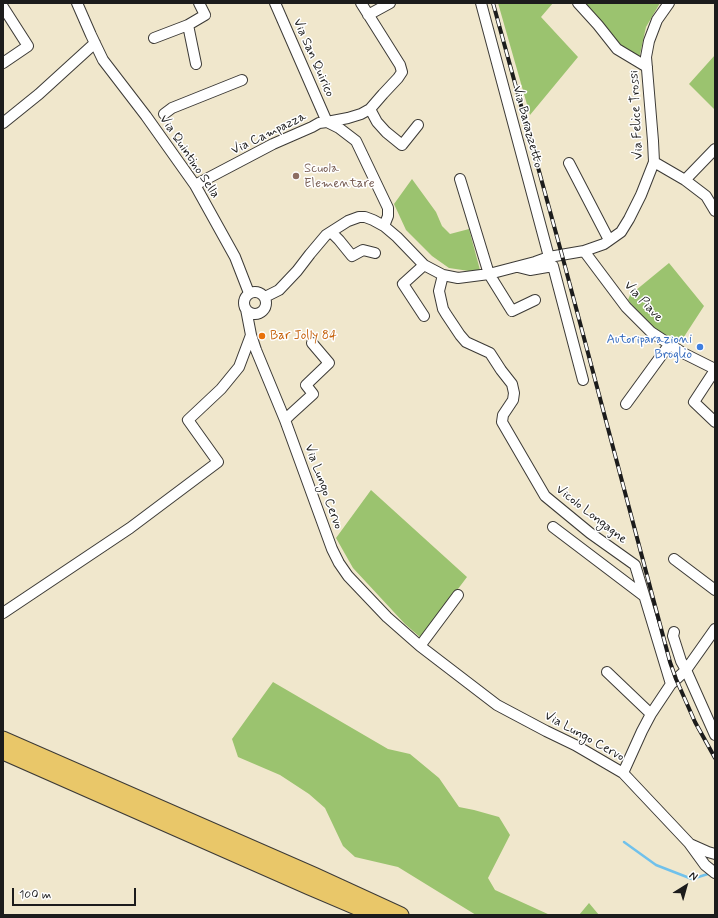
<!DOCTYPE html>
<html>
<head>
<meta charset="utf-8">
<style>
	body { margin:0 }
	#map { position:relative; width:718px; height:918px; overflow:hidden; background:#f0e7cc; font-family:Mynerve,sans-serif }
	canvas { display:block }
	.frame { position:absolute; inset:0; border:4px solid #1c1c1c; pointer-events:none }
	.north { position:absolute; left:666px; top:866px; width:40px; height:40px; -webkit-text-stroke:3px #fff; paint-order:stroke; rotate:37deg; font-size:11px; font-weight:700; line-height:16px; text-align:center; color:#1c1c1c }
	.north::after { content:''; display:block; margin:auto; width:14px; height:18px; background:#1c1c1c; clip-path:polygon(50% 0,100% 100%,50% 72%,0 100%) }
	.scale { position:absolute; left:12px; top:888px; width:124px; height:18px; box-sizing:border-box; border:2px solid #1c1c1c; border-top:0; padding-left:5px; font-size:12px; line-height:14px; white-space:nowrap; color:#1c1c1c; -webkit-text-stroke:3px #fff; paint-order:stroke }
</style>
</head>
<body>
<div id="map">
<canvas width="718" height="918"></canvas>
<div class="frame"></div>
<div class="north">N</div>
<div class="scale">100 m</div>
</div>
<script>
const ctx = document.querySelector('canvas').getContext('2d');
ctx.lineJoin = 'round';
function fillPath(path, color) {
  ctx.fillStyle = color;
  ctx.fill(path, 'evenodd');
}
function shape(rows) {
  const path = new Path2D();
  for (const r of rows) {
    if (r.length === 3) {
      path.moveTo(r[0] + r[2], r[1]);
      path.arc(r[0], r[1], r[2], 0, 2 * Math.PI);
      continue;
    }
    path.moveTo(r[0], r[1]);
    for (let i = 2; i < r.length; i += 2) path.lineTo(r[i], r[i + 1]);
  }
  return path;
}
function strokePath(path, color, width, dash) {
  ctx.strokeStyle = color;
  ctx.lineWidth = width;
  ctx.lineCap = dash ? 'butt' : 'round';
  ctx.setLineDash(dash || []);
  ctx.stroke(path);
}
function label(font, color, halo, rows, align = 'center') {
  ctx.font = font + ' Mynerve,sans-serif';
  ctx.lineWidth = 3;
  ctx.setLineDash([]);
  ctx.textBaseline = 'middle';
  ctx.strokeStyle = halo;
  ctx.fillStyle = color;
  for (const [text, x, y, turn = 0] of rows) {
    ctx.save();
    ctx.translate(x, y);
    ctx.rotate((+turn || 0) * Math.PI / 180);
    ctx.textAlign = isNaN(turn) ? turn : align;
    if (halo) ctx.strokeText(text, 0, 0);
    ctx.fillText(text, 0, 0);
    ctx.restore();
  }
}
const green = shape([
	[498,3,553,3,541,17,578,57,530,115],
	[583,3,660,3,646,27,639,59,628,52,614,38],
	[715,55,715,110,689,84],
	[412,179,436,212,442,226,450,234,469,229,480,270,469,271,449,268,432,256,406,230,394,204],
	[669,263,704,306,680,343,675,344,645,320,628,300,630,295],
	[371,490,467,577,421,638,405,624,353,568,336,538],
	[273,682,388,749,410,754,439,778,459,807,474,810,499,817,510,835,488,878,495,890,550,915,476,915,398,867,355,857,343,846,325,808,309,794,280,775,238,757,232,739],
	[589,903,599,915,578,915,579,915]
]);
const stream = shape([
	[624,842,656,865,692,879,711,873]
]);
const minor = shape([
	[77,3,91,35,103,60,146,116,195,185,235,257,249,293],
	[275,3,327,122,348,118,361,114,370,109,383,94,398,78,402,72,400,65,361,3],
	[481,3,549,257],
	[578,3,598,25,617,49,647,67],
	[3,7,28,46,3,63],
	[368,15,390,3],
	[154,38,188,25],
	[196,64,188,25,205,15,199,3],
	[370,109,377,122,386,132,402,145,418,125],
	[164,114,172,108,242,80],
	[3,123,39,94,95,43],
	[654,162,685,180,706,196,715,211],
	[569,163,609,240],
	[460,179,489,274,512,311,535,300],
	[685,180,715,149],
	[195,185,273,144,312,127,319,123,327,122,339,128,356,141,388,208,388,216,384,226],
	[331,232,339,240,352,256,363,250,375,253],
	[584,251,626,307,651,332,683,353,715,369],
	[518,267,530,270,553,266,583,380],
	[443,275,439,291,443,309,446,314,460,335,466,342,490,353,501,370,512,384,514,393,513,400,503,415,502,422,545,496,590,533,635,565,671,684],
	[255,303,11],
	[265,297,279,290,297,271,310,254,326,235,348,221,359,217,365,217,373,220,384,226,397,237,424,265,443,275,458,278,489,274,535,262,549,257,584,251,604,244,621,232,629,219,641,195,654,162,653,141,646,57,649,41,657,20,669,3],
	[246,309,251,335,256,350,285,420,332,549,339,563,348,576,387,617,420,646,497,705,546,731,575,745,623,773,689,843,705,865,715,873],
	[424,316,403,284,424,265],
	[715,370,694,402,715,422],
	[626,404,669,345],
	[285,420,291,414,313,394,306,385,329,363,312,343],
	[553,527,644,596],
	[674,559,715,590],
	[3,613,130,528,218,462,188,420,221,389,239,367,251,335],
	[674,632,673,636,681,661,686,670,715,735],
	[420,646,458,595],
	[607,672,651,714],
	[623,773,642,731,651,714,671,684,686,670,715,629],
	[690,844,708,852,715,854]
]);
const highway = shape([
	[3,739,314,875,401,915],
	[3,752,309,887,375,915]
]);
const rail = shape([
	[493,3,562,255,670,662,676,679,695,722,715,758]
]);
const markers = [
	[296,176,4,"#8d6e63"],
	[262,336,4,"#e8710a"],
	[700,347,4,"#3f7fe0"]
];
const streetNames = [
	["Via San Quirico",313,58,66],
	["Via Felice Trossi",637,115,-93],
	["Via Barazzetto",527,127,75],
	["Via Campazza",269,134,-26],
	["Via Quintino Sella",189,157,56],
	["Via Piave",643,302,47],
	["Via Lungo Cervo",323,487,70],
	["Vicolo Longagne",591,515,38],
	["Via Lungo Cervo",584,737,29]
];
const educationNames = [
	["Scuola",304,169],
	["Elementare",304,184]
];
const foodNames = [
	["Bar Jolly 84",270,336]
];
const shopNames = [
	["Autoriparazioni",692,340],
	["Broglio",692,355]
];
fillPath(green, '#9bc36f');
strokePath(stream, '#70c1eb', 2.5);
strokePath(minor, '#3c3a36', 12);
strokePath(highway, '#3c3a36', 17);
strokePath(minor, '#fff', 10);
strokePath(highway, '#e9c769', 15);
strokePath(rail, '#1c1c1c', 4);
strokePath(rail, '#fff', 2.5, [8]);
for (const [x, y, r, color] of markers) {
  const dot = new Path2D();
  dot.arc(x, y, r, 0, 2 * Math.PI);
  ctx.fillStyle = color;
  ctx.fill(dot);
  strokePath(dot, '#fff', 1.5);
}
label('13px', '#1c1c1c', '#fff', streetNames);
label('13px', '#785e54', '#fff', educationNames, 'left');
label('13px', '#c56008', '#fff', foodNames, 'left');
label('13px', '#366cbe', '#fff', shopNames, 'right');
</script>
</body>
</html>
